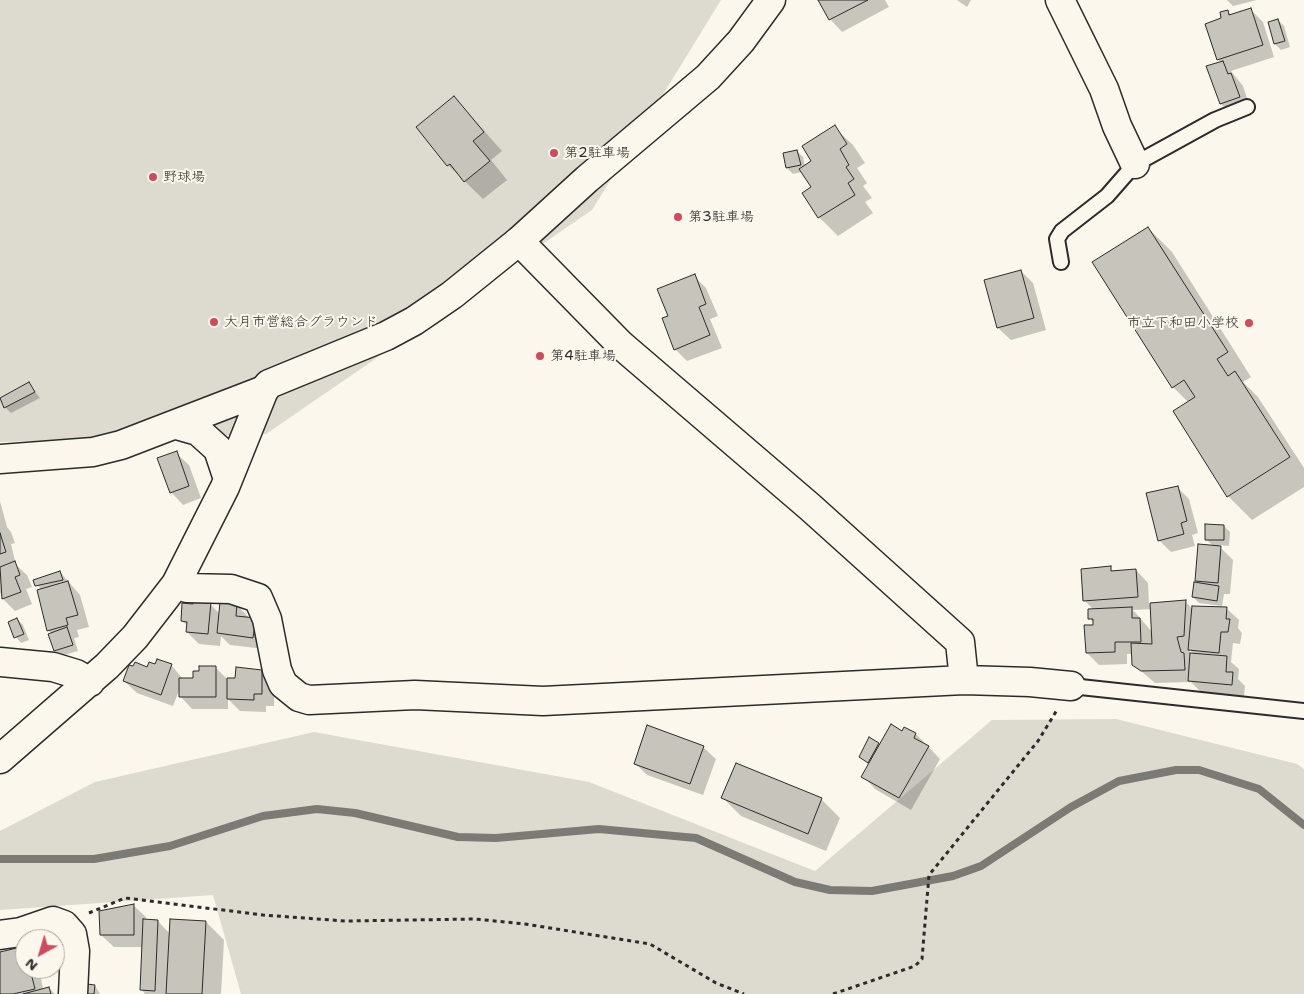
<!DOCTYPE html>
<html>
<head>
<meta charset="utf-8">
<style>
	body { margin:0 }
	#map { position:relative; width:1304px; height:994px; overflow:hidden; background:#fbf7ec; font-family:"Shantell Sans",sans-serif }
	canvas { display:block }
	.north { position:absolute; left:15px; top:929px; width:50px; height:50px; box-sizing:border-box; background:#fbf7ec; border:1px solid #a8a59f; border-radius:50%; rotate:219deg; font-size:14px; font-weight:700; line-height:20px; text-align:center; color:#2b2b2b }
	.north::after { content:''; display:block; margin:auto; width:18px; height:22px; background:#d1495b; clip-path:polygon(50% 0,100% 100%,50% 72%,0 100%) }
</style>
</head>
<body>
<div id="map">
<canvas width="1304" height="994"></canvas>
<div class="north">N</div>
</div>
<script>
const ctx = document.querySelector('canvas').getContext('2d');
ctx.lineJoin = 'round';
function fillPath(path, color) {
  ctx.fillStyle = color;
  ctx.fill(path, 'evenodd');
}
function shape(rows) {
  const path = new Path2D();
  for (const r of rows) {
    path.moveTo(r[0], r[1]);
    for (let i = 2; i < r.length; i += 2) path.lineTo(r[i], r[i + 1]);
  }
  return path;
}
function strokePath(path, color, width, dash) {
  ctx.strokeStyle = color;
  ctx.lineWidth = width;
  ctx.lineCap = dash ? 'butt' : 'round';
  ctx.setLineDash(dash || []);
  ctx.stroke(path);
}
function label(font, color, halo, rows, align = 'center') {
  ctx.font = font + ' "Shantell Sans","Klee One",sans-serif';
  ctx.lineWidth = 4;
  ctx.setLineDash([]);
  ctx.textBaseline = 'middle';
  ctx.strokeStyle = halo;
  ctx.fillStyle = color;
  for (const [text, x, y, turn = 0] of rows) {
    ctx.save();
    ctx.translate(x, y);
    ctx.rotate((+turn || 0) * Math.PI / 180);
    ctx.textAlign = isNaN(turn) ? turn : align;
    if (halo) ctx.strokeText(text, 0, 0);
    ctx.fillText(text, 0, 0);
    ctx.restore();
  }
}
const green = shape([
	[0,0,721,0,592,210,266,434,0,442],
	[1116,719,1297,764,1304,769,1304,994,241,994,213,895,0,910,0,831,95,782,314,732,589,782,815,871,992,720]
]);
const shadow = shape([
	[820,0,885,0,889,7,842,32,830,19],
	[957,0,971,0,967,7],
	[1227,0,1257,0,1233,6],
	[1251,10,1263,22,1274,57,1231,71,1243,86,1251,110,1233,116,1221,104,1221,63,1218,59,1223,19,1227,11,1232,16],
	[1278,20,1284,26,1290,47,1281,50,1275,44],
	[454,97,502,151,491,160,507,180,483,199,448,165],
	[834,127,853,145,865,163,857,168,867,183,863,186,872,198,865,202,873,213,838,236,819,217,803,193,812,187,802,172,793,174,787,168,797,151,803,157,805,166,813,161],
	[1148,228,1172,252,1251,377,1243,382,1258,397,1304,468,1304,487,1252,520,1228,496,1175,412,1189,403,1173,387],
	[1021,271,1033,283,1046,330,1011,340,998,328],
	[694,276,706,288,718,316,710,319,722,348,687,361,675,349,669,317],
	[29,384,40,398,11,413,5,407],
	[176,453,189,465,201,498,183,505,171,492],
	[1177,487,1189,499,1198,533,1192,535,1195,546,1171,552,1159,540],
	[0,501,7,527,11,532,15,543,11,544,16,565,27,575,32,587,26,589,32,604,15,611,3,599,0,592],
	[1224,526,1230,532,1229,546,1218,545,1233,560,1230,594,1224,594,1222,606,1199,603,1193,597,1201,585,1196,580,1214,547,1206,539],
	[1110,568,1114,572,1136,570,1148,583,1149,605,1185,601,1193,610,1226,608,1239,620,1238,628,1242,633,1240,644,1233,643,1231,662,1239,669,1238,679,1245,686,1244,696,1202,693,1191,682,1155,683,1133,664,1133,654,1127,654,1127,664,1099,665,1087,653,1095,626,1090,618,1094,610,1084,600],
	[1152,609,1153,633,1133,610],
	[1189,649,1195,655,1190,654],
	[60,572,80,595,89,627,77,630,79,637,74,638,78,651,61,656,56,651,52,634,48,630,41,590,35,581],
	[183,604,210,604,220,614,237,605,249,618,255,619,265,649,230,645,221,636,220,646,199,644,187,632,188,626,182,621],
	[17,619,23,625,29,640,21,643,16,637],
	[171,665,183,679,195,679,215,667,228,680,237,680,262,671,274,684,274,706,266,706,266,712,240,711,228,699,228,709,192,709,180,696,180,688,173,706,137,693,124,681,148,668],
	[905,729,916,734,940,759,911,810,875,789,863,776,870,765,860,757,878,744,881,746,903,732],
	[703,747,716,759,703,795,647,775,635,763],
	[723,798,821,799,840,818,826,851,741,816],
	[133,905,146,917,146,921,158,921,170,934,206,922,224,940,221,994,145,994,141,989,143,947,114,947,101,935],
	[25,947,25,969,44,969,46,977,41,979,43,989,49,988,55,994,0,994,0,953],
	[95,986,100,994,87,994]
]);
const stream = shape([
	[0,859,94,859,170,846,263,816,317,809,355,813,458,837,496,838,599,829,696,838,795,882,830,890,872,891,953,876,981,866,1071,807,1119,781,1176,770,1199,770,1259,789,1304,825]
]);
const building = shape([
	[818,0,868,0,829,20,818,0],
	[1251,8,1263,45,1217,60,1205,24,1221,18,1220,12,1228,10,1229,15,1251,8],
	[1278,19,1285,41,1274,44,1268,22,1278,19],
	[1223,61,1228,74,1231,73,1240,97,1220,104,1206,66,1223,61],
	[454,96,484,132,473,141,490,161,464,182,450,164,447,166,416,127,454,96],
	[835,125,847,144,840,149,849,165,846,167,854,179,848,183,855,195,818,218,802,193,811,187,799,169,811,161,802,146,835,125],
	[797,150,801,165,786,168,783,153,797,150],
	[1148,227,1228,352,1217,359,1228,376,1235,371,1290,457,1227,497,1173,411,1195,397,1184,380,1172,388,1092,262,1148,227],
	[1021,270,1034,318,997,328,984,280,1021,270],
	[695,274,706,304,699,307,710,335,674,350,662,318,668,316,657,289,695,274],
	[29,382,35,392,4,408,0,398,29,382],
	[177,451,189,486,170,493,157,458,177,451],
	[1178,486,1187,521,1181,523,1184,534,1158,541,1146,493,1178,486],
	[1205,524,1224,525,1224,540,1205,540,1205,524],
	[0,533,6,552,0,554,0,533],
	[1198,544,1221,546,1218,583,1195,581,1198,544],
	[15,561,20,575,15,577,21,592,2,599,0,567,15,561],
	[1111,566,1111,571,1136,569,1138,597,1083,601,1081,569,1111,566],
	[60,571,63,580,35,586,33,580,60,571],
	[68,581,78,615,66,618,68,625,47,631,37,590,68,581],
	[1194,582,1219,586,1217,601,1192,597,1194,582],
	[1186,600,1184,636,1177,637,1181,652,1184,653,1185,670,1141,671,1132,665,1131,643,1152,644,1150,603,1186,600],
	[194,601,211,602,208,634,186,632,187,622,181,621,182,603,193,604,194,601],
	[220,602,237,604,236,616,256,618,253,638,217,633,220,602],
	[1192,606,1227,607,1226,619,1230,619,1228,632,1221,632,1219,653,1188,650,1192,606],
	[1132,607,1132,618,1140,618,1141,642,1115,642,1115,652,1086,653,1084,625,1093,625,1093,619,1088,619,1088,609,1132,607],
	[17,618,24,634,14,638,8,622,17,618],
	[67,627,73,645,54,651,48,634,67,627],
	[1190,653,1227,656,1226,672,1233,672,1232,685,1188,681,1190,653],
	[157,659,172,664,161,695,123,681,129,665,133,666,135,662,147,667,149,662,155,664,157,659],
	[199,666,216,666,216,697,179,697,179,678,193,678,193,671,199,671,199,666],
	[236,667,262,670,262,694,254,694,254,700,227,699,227,678,235,678,236,667],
	[891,724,902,731,904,727,916,733,914,738,929,746,899,798,861,777,891,724],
	[647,725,704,746,690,784,634,764,647,725],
	[869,737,879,743,868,763,859,757,869,737],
	[736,763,822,798,808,834,721,798,736,763],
	[134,904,134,935,100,935,99,911,134,904],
	[143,919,158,920,155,991,140,990,143,919],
	[170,919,206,921,202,994,166,994,170,919],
	[25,946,25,969,30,969,35,989,13,994,0,994,0,952,25,946],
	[87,984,95,985,94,994,86,994,87,984],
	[49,987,51,994,23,994,49,987]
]);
const path = shape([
	[89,913,125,898,263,915,345,921,475,919,525,924,650,944,716,983,744,994],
	[833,994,915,966,922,959,929,875,1038,741,1057,710]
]);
const lane = shape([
	[1061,262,1057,239,1062,231,1107,196,1135,164,1215,120,1247,107],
	[1071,686,1304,711]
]);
const street = shape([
	[1060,0,1104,89,1117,126,1135,164],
	[519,241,621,345,810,507,960,642,964,680],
	[177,425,198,431,218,449,228,479],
	[0,459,93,452,121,445,264,390],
	[176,584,187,588,231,589,258,598,267,619,277,670,283,684,299,697,309,700,415,695,543,701,964,680,1030,682,1071,686],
	[0,662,53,667,76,674,90,682],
	[0,759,107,666,135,637,176,584,225,487,264,390],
	[0,935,21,932,53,921,64,925,72,934,75,951,73,994]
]);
const secondary = shape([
	[264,390,269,384,386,336,414,321,452,295,519,241,587,179,708,77,741,41,771,0]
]);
const markers = [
	[554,153,5,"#d1495b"],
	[153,177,5,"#d1495b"],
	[678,217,5,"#d1495b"],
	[214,322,5,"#d1495b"],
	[1249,323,5,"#d1495b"],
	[540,356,5,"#d1495b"]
];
const poiNames = [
	["第2駐車場",564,153],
	["野球場",163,177],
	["第3駐車場",688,217],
	["大月市営総合グラウンド",224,322],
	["市立下和田小学校",1239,323,"right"],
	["第4駐車場",550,356]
];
fillPath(green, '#dddad0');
fillPath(shadow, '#0003');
strokePath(stream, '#7b7a75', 8);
fillPath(building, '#c7c4bc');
strokePath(building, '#2b2b2b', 1);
strokePath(lane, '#2b2b2b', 18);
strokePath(street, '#2b2b2b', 31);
strokePath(secondary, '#2b2b2b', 31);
strokePath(path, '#2b2b2b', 3, [4, 4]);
strokePath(lane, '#fbf7ec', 14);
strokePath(street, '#fbf7ec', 28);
strokePath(secondary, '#fbf7ec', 28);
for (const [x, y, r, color] of markers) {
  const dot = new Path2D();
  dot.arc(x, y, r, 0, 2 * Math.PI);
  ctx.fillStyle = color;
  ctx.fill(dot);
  strokePath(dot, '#fbf7ec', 2);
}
label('14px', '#2b2b2b', '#fbf7ec', poiNames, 'left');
</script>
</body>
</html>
